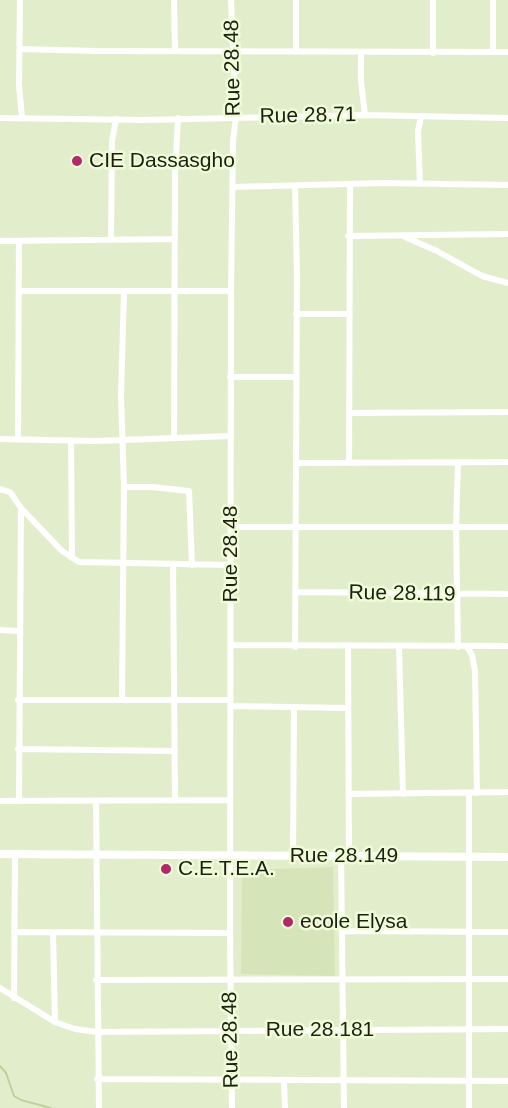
<!DOCTYPE html>
<html>
<head>
<meta charset="utf-8">
<style>
	body { margin:0 }
	canvas { display:block; background:#e2eecb }
</style>
</head>
<body>
<canvas width="508" height="1108"></canvas>
<script>
const ctx = document.querySelector('canvas').getContext('2d');
ctx.lineJoin = 'round';
function fillPath(path, color) {
  ctx.fillStyle = color;
  ctx.fill(path, 'evenodd');
}
function shape(rows) {
  const path = new Path2D();
  for (const r of rows) {
    path.moveTo(r[0], r[1]);
    for (let i = 2; i < r.length; i += 2) path.lineTo(r[i], r[i + 1]);
  }
  return path;
}
function strokePath(path, color, width, dash) {
  ctx.strokeStyle = color;
  ctx.lineWidth = width;
  ctx.lineCap = dash ? 'butt' : 'round';
  ctx.setLineDash(dash || []);
  ctx.stroke(path);
}
function label(font, color, halo, rows, align = 'center') {
  ctx.font = font + ' Arial,sans-serif';
  ctx.lineWidth = 5;
  ctx.setLineDash([]);
  ctx.textBaseline = 'middle';
  ctx.strokeStyle = halo;
  ctx.fillStyle = color;
  for (const [text, x, y, turn = 0] of rows) {
    ctx.save();
    ctx.translate(x, y);
    ctx.rotate((+turn || 0) * Math.PI / 180);
    ctx.textAlign = isNaN(turn) ? turn : align;
    if (halo) ctx.strokeText(text, 0, 0);
    ctx.fillText(text, 0, 0);
    ctx.restore();
  }
}
const built = shape([
	[333,867,335,976,241,974,242,870]
]);
const stream = shape([
	[0,1066,6,1073,14,1096,21,1100,51,1108]
]);
const street = shape([
	[20,0,19,85,22,118],
	[174,0,175,51],
	[231,0,236,117,233,141,231,291,230,933,232,1108],
	[493,0,493,52],
	[20,49,95,51,508,52],
	[296,52,296,0],
	[361,52,361,81,365,115],
	[433,53,433,0],
	[0,118,144,120,365,115,508,118],
	[420,184,418,131,421,117],
	[233,187,384,183,508,185],
	[348,236,508,234],
	[405,237,437,251,482,276,508,283],
	[111,240,112,141,116,119],
	[0,241,175,239],
	[19,291,231,291],
	[296,314,348,314],
	[230,377,295,377],
	[349,413,508,412],
	[174,438,175,175,178,118],
	[0,439,95,441,231,436],
	[18,439,19,241],
	[71,441,72,558],
	[349,462,350,184],
	[458,462,456,527,458,647],
	[296,463,508,462],
	[124,487,152,487,189,491,192,565],
	[0,489,10,492,21,508,19,801],
	[21,508,62,551,79,562,230,565],
	[231,527,508,527],
	[173,565,175,800],
	[296,592,508,594],
	[0,630,18,631],
	[231,645,508,646],
	[295,647,297,277,295,186],
	[348,647,349,856],
	[399,647,403,794],
	[467,647,472,655,475,671,477,793],
	[18,700,230,700],
	[122,700,124,487,121,396,124,291],
	[230,706,347,708],
	[18,749,175,751],
	[349,794,508,792],
	[0,801,230,800],
	[96,802,99,1108],
	[293,855,294,707],
	[341,855,344,1108],
	[343,931,508,932],
	[14,932,230,933],
	[53,933,55,1022],
	[96,980,508,979],
	[0,988,55,1022,75,1029,97,1032,508,1029],
	[14,998,15,855],
	[97,1079,508,1081],
	[284,1081,285,1108],
	[469,1108,469,793]
]);
const secondary = shape([
	[0,854,508,857]
]);
const markers = [
	[77,161,6,"#b22868"],
	[166,869,6,"#b22868"],
	[288,922,6,"#b22868"]
];
const streetNames = [
	["Rue 28.48",233,68,-91],
	["Rue 28.71",308,116,-1],
	["Rue 28.48",231,554,-90],
	["Rue 28.119",402,594,1],
	["Rue 28.149",344,856],
	["Rue 28.181",320,1030],
	["Rue 28.48",231,1040,-91]
];
const poiNames = [
	["CIE Dassasgho",89,161],
	["C.E.T.E.A.",178,869],
	["ecole Elysa",300,922]
];
fillPath(built, '#d6e4ba');
strokePath(stream, '#bfd09c', 2);
strokePath(street, '#fff', 6);
strokePath(secondary, '#fff', 8);
for (const [x, y, r, color] of markers) {
  const dot = new Path2D();
  dot.arc(x, y, r, 0, 2 * Math.PI);
  ctx.fillStyle = color;
  ctx.fill(dot);
  strokePath(dot, '#f0fbd8', 2);
}
label('21px', '#1c2013', '#f0fbd8', streetNames);
label('21px', '#1c2013', '#f0fbd8', poiNames, 'left');
</script>
</body>
</html>
